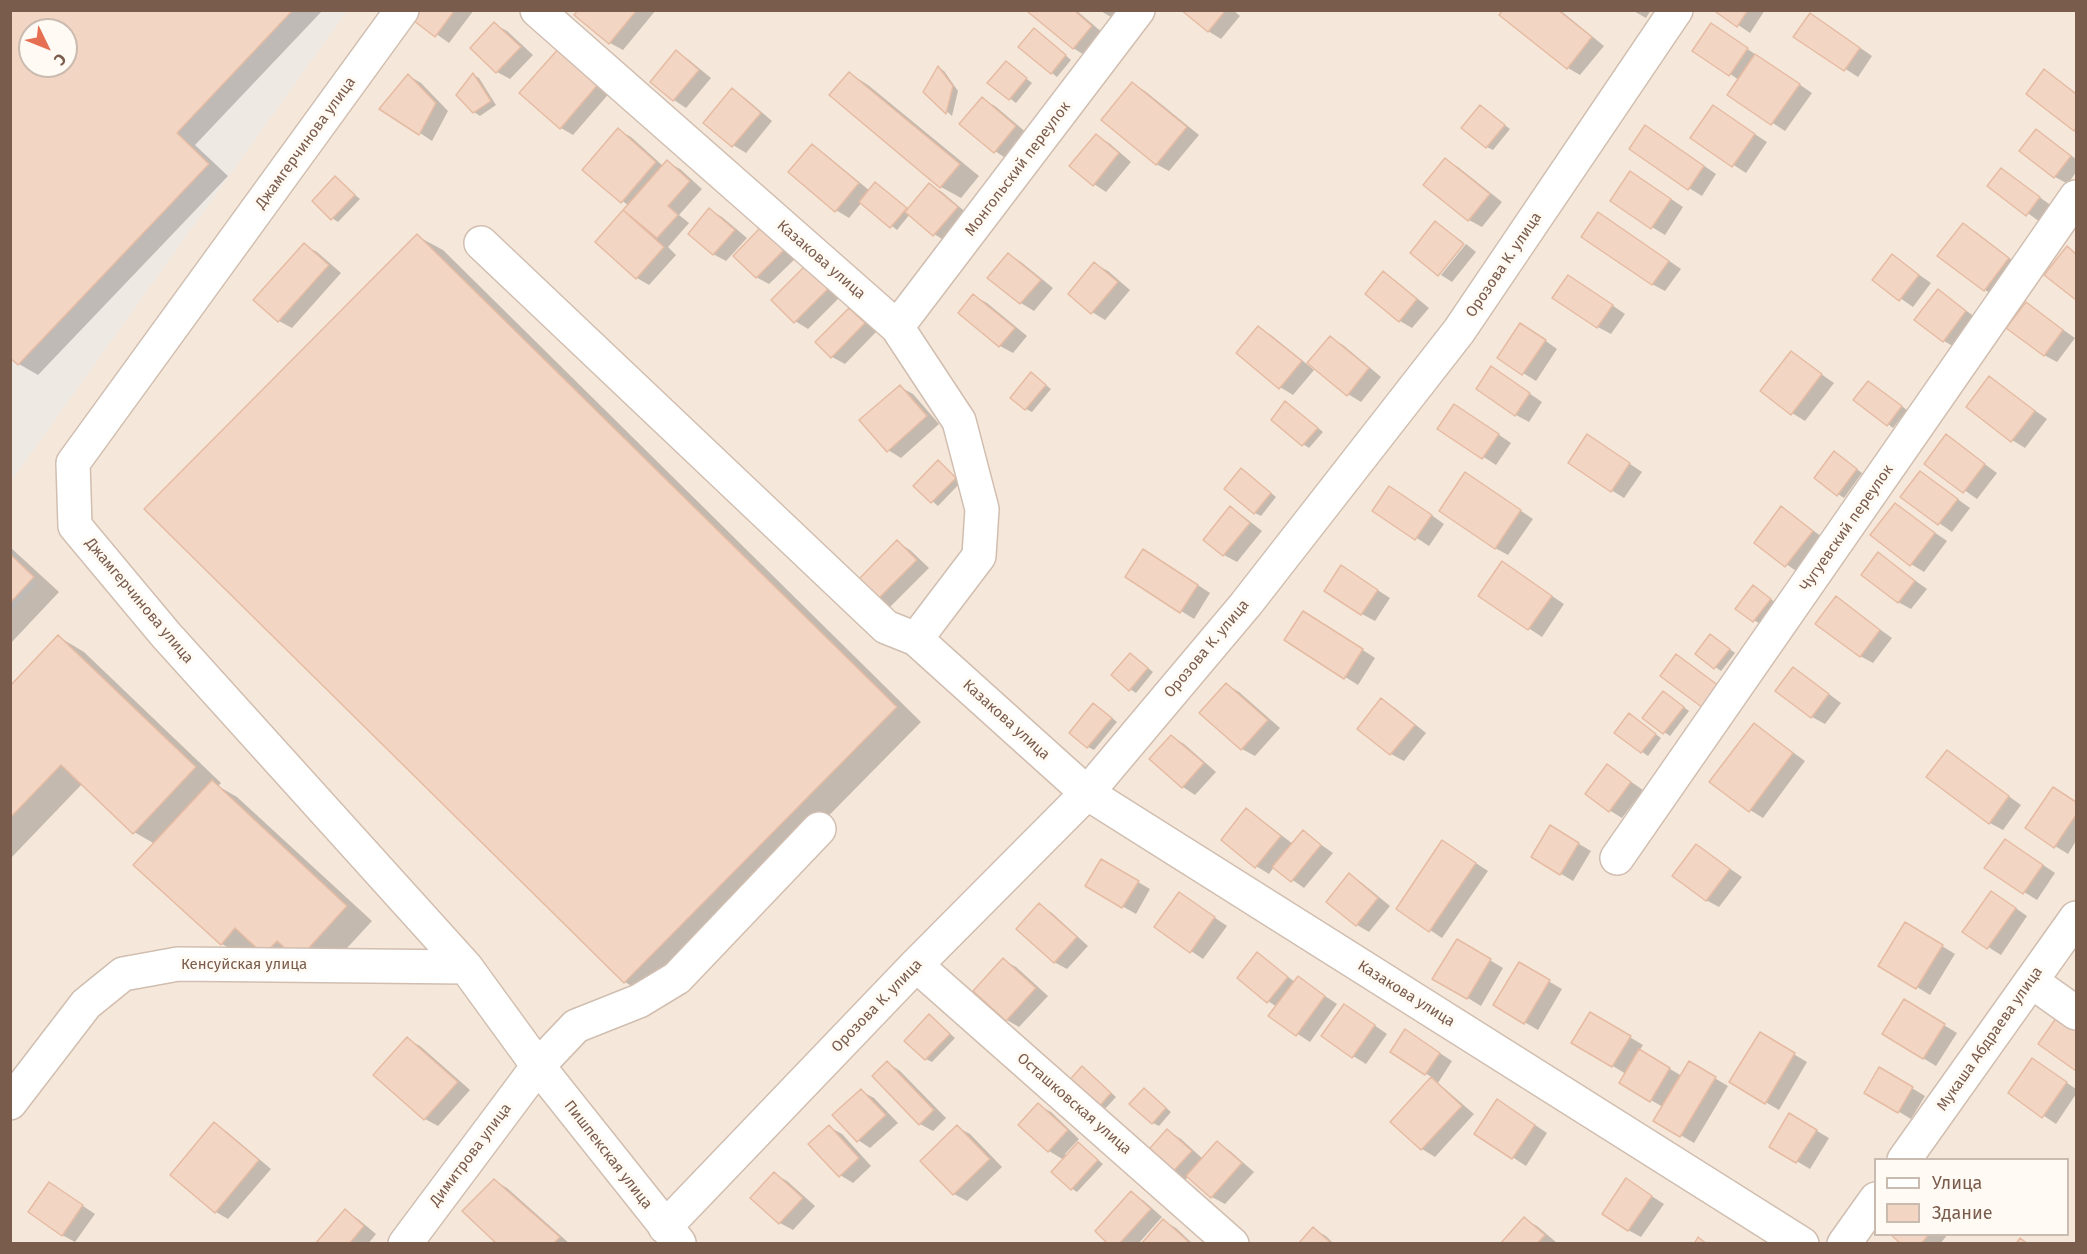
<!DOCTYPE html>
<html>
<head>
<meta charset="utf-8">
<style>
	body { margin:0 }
	#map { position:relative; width:2087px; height:1254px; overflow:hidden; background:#fdf6ec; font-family:"Fira Sans",sans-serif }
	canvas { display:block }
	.frame { position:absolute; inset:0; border:12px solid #7a5c4d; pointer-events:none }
	.legend { position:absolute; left:1874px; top:1158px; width:195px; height:78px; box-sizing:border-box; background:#fffaf3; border:2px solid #cabbb1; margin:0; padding:8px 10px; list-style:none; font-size:18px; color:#7a5c4d }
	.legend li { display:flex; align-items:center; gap:12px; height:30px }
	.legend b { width:30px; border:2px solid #cabbb1 }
	.north { position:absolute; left:18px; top:18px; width:60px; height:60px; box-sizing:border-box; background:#fffaf3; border:2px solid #cabbb1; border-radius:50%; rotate:133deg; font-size:16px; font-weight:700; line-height:24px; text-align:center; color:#7a5c4d }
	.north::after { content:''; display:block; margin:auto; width:21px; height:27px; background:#e76f51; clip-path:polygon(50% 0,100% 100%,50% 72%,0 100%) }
</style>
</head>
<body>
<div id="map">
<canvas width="2087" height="1254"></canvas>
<div class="frame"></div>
<ul class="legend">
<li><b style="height:8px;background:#fff"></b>Улица</li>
<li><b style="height:16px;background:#f3d5c3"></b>Здание</li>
</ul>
<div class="north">С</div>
</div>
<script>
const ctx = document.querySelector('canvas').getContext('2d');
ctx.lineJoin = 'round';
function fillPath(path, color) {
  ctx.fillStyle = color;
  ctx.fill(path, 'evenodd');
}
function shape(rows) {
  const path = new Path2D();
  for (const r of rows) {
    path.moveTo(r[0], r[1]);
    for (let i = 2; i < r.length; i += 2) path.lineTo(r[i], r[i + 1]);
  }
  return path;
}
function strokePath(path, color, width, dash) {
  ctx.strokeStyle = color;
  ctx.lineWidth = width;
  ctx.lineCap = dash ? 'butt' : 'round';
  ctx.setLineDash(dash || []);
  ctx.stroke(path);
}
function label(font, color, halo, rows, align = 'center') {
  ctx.font = font + ' "Fira Sans",sans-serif';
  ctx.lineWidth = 6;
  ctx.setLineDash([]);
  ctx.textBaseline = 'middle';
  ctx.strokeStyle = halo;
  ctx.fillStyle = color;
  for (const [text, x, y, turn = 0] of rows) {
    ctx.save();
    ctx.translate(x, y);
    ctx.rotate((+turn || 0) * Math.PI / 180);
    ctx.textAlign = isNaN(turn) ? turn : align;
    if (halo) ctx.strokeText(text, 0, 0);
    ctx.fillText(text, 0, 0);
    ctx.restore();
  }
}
const residential = shape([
	[11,11,2076,11,2076,1243,11,1243],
	[30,30,66,30,66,66,30,66],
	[1876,1160,2068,1160,2068,1234,1876,1234]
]);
const industrial = shape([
	[11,11,347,11,11,482],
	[30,30,66,30,66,66,30,66],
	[10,546,37,585,11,612,10,612]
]);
const shadow = shape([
	[10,10,323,10,195,145,228,176,38,375,19,364],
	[30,30,66,30,66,66,30,66],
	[416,10,474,10,449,43,411,16],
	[580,10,656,10,623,50,610,43,576,15],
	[1031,10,1076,10,1104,34,1086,56,1073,48],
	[1099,10,1116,10,1111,17],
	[1183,10,1233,10,1240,16,1221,39,1208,31],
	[1505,10,1560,10,1604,46,1580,75,1568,68],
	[1632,10,1651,10,1646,18],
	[1716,10,1765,10,1750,33],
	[1823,22,1872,56,1858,77,1796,37],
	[494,24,507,31,533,55,510,79,497,72],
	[1040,33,1071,60,1057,77,1052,73],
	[1724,33,1812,93,1785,131,1730,95,1739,80,1695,50],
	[560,49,612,90,573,135,561,128],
	[677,52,689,60,711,78,686,108,674,100,652,82],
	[1006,63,1032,83,1016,103,990,83],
	[939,68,944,71,958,91,952,116,925,92],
	[2045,71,2076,93,2076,131,2028,94],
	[849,73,868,85,979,176,961,198,941,187,831,95],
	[474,75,479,78,496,105,480,116,474,112],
	[409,76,421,83,448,111,432,141,420,133],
	[1132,84,1145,91,1199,135,1169,171,1156,164],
	[732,90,745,98,772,121,746,153,733,145],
	[982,99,995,106,1028,134,1007,159,995,151],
	[1713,107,1767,142,1746,173,1692,138],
	[1486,111,1510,129,1493,150,1487,147],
	[618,130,631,137,663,166,667,162,680,169,702,189,679,215,689,223,668,247,676,255,649,285,637,278,597,242,629,206,584,170],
	[2037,131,2076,159,2076,172,2068,184,2055,177],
	[1658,134,1716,174,1702,196,1689,188],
	[1096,136,1109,143,1131,162,1106,192,1094,184],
	[812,146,825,154,870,191,881,188,909,210,930,185,942,192,969,215,947,242,934,234,910,214,897,230,862,202,849,218,836,210],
	[1445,160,1458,167,1502,202,1482,227,1469,220,1425,185],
	[2001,170,2052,206,2040,222,1989,185],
	[335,178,360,199,338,222,332,218],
	[1643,180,1683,207,1665,235,1652,227],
	[710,210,722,217,747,238,726,261,713,254],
	[1612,222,1681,269,1665,291,1652,284],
	[1436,223,1463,242,1438,274],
	[1963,225,1976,232,2021,267,1997,297,1985,290],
	[762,229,796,258,769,284,756,277],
	[417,236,443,250,921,722,650,997,625,982],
	[1466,244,1476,252,1452,282,1441,275],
	[304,245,317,252,341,273,292,328,279,321,256,300],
	[2068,248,2076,253,2076,298,2047,275],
	[1008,254,1021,262,1053,288,1034,311,1021,303],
	[1892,256,1931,283,1913,307,1874,280],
	[1095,264,1108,271,1130,290,1105,320,1092,312],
	[806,267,841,296,808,329,795,321],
	[1383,273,1396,281,1429,308,1412,328,1400,321],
	[1581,284,1625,314,1611,334,1598,327],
	[1938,291,1978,319,1956,348,1944,341],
	[974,296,987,303,1027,336,1013,353,1000,346],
	[2026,304,2075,338,2057,362,2044,355],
	[849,310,862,317,877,331,845,364,832,357],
	[1258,328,1271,335,1314,370,1293,395,1280,387],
	[1533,332,1557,349,1536,381,1523,373],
	[1330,338,1343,345,1381,377,1361,402,1348,394],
	[1791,353,1834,383,1805,421,1792,413],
	[1032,374,1051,389,1032,412,1026,409],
	[1504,376,1542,402,1529,422,1516,415],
	[1989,378,2047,419,2025,448,2012,440],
	[1875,386,1907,410,1893,428,1888,424],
	[900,387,913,394,939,424,901,458,888,450],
	[1292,407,1323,432,1309,448,1303,444],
	[1467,413,1511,443,1496,465,1439,428],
	[1946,436,1997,473,1977,499,1926,463],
	[1600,444,1642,472,1624,498,1611,490],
	[1840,457,1862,473,1844,498,1838,494],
	[938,462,961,482,938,506,915,486],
	[1242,470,1276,497,1261,516,1255,513],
	[1921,473,1970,508,1952,532,1902,497],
	[1466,474,1533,519,1508,555,1495,548],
	[1403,495,1444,524,1429,546,1375,511],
	[1895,505,1947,541,1924,572,1911,564],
	[1231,508,1243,516,1262,531,1237,562,1224,555,1205,539],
	[1782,508,1825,539,1799,573,1756,543],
	[897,542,910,550,929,568,890,607,877,600],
	[10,547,59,592,10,644],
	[1878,554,1927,589,1911,609,1898,602],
	[1157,558,1210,593,1194,619,1127,577],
	[1515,571,1564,604,1542,637,1480,596],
	[1354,575,1390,598,1375,621,1362,614],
	[1760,591,1776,603,1760,624,1738,609],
	[1836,598,1892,638,1873,663,1860,656],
	[1317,620,1375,658,1358,685,1286,640],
	[59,637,84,652,221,783,218,786,237,797,372,921,324,973,258,946,247,958,222,944,155,844,134,832,83,783,10,859,10,688],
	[1716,639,1735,653,1721,671,1697,654],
	[1136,658,1153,672,1136,693,1130,689],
	[1806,677,1841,703,1825,724,1812,717],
	[1226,684,1239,692,1280,728,1255,756,1242,749,1201,713],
	[1669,696,1689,711,1670,736,1644,718],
	[1382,700,1395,708,1426,733,1404,761,1391,754,1359,729],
	[1100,708,1117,722,1094,750,1088,747],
	[1635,719,1661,738,1648,756,1616,733],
	[1754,724,1805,761,1763,818,1750,810],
	[1171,736,1184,744,1216,772,1195,795,1183,787],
	[1947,752,2021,805,2003,830,1990,823],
	[1608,766,1643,790,1622,818,1609,810],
	[2067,796,2076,803,2076,841,2068,854,2055,846],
	[1246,810,1259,818,1293,844,1303,832,1333,853,1304,888,1274,867,1269,874,1256,866],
	[1550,827,1591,851,1573,881,1533,857],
	[1697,846,1742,877,1719,907,1706,900],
	[2018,848,2055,873,2037,900,1986,868],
	[1456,850,1488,871,1442,938,1430,930],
	[1102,861,1150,889,1136,914,1087,886],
	[1349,875,1362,883,1390,906,1369,932,1357,925],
	[1180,894,1227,926,1203,959,1191,951],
	[2004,900,2027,916,2001,955,1964,932],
	[1039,905,1052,913,1088,946,1067,969,1054,962],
	[1906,924,1955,954,1930,995,1881,965],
	[1458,941,1503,968,1481,1006,1435,978],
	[1257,954,1295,982,1298,978,1337,1004,1310,1042,1270,1016,1277,1007,1268,1001],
	[1003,960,1016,967,1048,996,1019,1027,1007,1020],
	[1519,964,1562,989,1538,1030,1495,1005],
	[1904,1001,1957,1033,1936,1066,1884,1034],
	[1357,1013,1387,1034,1366,1064,1353,1056],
	[1591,1014,1643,1045,1639,1051,1682,1076,1689,1063,1728,1086,1694,1143,1655,1120,1663,1107,1621,1083,1626,1074,1573,1042],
	[929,1016,955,1038,932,1062,926,1059],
	[2076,1026,2076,1069,2040,1043],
	[1760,1034,1807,1062,1779,1110,1731,1082],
	[407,1039,420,1046,470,1090,438,1126,425,1119],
	[1418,1039,1452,1061,1438,1083,1474,1114,1435,1157,1422,1149,1392,1122,1433,1078,1392,1052],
	[2033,1060,2076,1089,2076,1094,2056,1124,2010,1093],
	[888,1063,900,1071,946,1118,933,1131,920,1124],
	[1880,1069,1925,1096,1911,1119,1866,1092],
	[1088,1072,1116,1097,1103,1111,1097,1108],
	[1145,1090,1171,1112,1159,1126,1153,1123],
	[861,1091,874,1098,898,1123,870,1148,858,1140],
	[1038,1105,1051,1112,1079,1139,1065,1154,1067,1156,1079,1144,1103,1164,1077,1192,1071,1188,1064,1160,1049,1151],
	[1510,1108,1547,1133,1526,1166,1476,1133],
	[1790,1115,1829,1138,1810,1169,1771,1146],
	[214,1124,227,1132,271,1169,228,1219,216,1212],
	[829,1127,842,1134,871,1166,853,1183,840,1175],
	[957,1127,970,1134,1002,1167,967,1201,954,1194],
	[1168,1131,1181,1139,1203,1159,1218,1143,1230,1151,1254,1172,1225,1204,1212,1197,1189,1176,1181,1184,1168,1177],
	[774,1174,787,1181,815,1206,793,1230,780,1223],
	[495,1181,507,1188,570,1244,499,1244],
	[50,1184,95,1214,75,1242,62,1235],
	[1639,1188,1664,1204,1641,1237,1628,1230],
	[1132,1193,1144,1201,1162,1217,1138,1244,1110,1244],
	[345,1211,358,1219,376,1234,368,1244,317,1244],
	[1524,1219,1537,1226,1557,1243,1502,1244],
	[1164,1221,1176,1228,1193,1244,1143,1244],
	[1313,1229,1326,1236,1334,1244,1300,1244],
	[1892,1234,1948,1234,1940,1244,1903,1244]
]);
const building = shape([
	[10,10,293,10,177,133,209,164,18,365,10,358,10,10],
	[30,30,66,30,66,66,30,66,30,30],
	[414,10,455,10,435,37,409,17,414,10],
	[578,10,637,10,609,44,574,15,578,10],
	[1029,10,1074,10,1092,26,1073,49,1028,12,1029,10],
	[1181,10,1226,10,1208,32,1181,10],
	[1503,10,1558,10,1592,37,1567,69,1499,15,1503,10],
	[1713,10,1748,10,1737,27,1713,10],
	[1810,13,1860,48,1844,71,1793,37,1810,13],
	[494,22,521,47,496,73,470,48,494,22],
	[1711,23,1748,48,1729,76,1692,51,1711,23],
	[1034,28,1066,55,1051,74,1018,47,1034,28],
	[560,47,600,82,560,129,519,93,560,47],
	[676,50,699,70,673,101,650,82,676,50],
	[1755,54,1800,84,1771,125,1727,95,1755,54],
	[1006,61,1027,78,1009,100,987,83,1006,61],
	[938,66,953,86,946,114,923,92,938,66],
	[2044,69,2076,94,2076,128,2074,131,2026,94,2044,69],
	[849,72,960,164,940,188,829,95,849,72],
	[473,73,491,101,473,113,456,95,473,73],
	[408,74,436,103,419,135,379,109,408,74],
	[1132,82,1187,127,1156,165,1101,120,1132,82],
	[732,88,761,113,732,147,703,123,732,88],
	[982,97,1016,126,994,153,959,124,982,97],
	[1480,105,1505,125,1486,148,1461,128,1480,105],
	[1713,105,1755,134,1732,167,1690,138,1713,105],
	[1645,125,1704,166,1688,190,1629,149,1645,125],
	[618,128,656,162,621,203,582,170,618,128],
	[2036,129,2071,156,2054,178,2019,151,2036,129],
	[1096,134,1119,153,1093,186,1069,166,1096,134],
	[812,144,859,183,835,212,788,172,812,144],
	[1445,158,1490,194,1468,221,1423,185,1445,158],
	[667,160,690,181,668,206,678,215,657,238,623,210,667,160],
	[2001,168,2040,197,2026,216,1987,186,2001,168],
	[1630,171,1671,199,1651,229,1610,201,1630,171],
	[335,176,355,195,331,220,312,201,335,176],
	[875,182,907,208,890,228,859,202,875,182],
	[929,183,958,207,933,236,905,212,929,183],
	[709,208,735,230,713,255,688,234,709,208],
	[623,210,664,247,636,279,595,242,623,210],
	[1598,212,1669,261,1652,285,1581,237,1598,212],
	[1435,221,1464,244,1438,276,1410,253,1435,221],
	[1963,223,2009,258,1984,291,1937,256,1963,223],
	[761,227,784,250,756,278,733,256,761,227],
	[417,234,897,707,624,983,144,509,417,234],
	[304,243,329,265,278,322,253,300,304,243],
	[2067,246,2076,254,2076,300,2044,275,2067,246],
	[1008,253,1041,280,1020,304,987,278,1008,253],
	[1892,254,1919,275,1899,301,1872,280,1892,254],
	[1094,262,1118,282,1091,314,1068,294,1094,262],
	[806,265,829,288,794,323,771,300,806,265],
	[1383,271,1417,299,1399,322,1365,294,1383,271],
	[1568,275,1613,305,1597,328,1552,298,1568,275],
	[1938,289,1966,311,1943,342,1914,320,1938,289],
	[973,294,1015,328,999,347,958,313,973,294],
	[2026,302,2063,330,2044,356,2006,328,2026,302],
	[849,308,865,323,831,358,815,342,849,308],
	[1520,323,1546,340,1522,375,1497,358,1520,323],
	[1258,326,1302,361,1279,389,1236,353,1258,326],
	[1330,336,1369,368,1347,396,1307,363,1330,336],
	[1791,351,1822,374,1791,415,1760,391,1791,351],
	[1491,366,1530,393,1515,416,1476,389,1491,366],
	[1031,372,1046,385,1025,410,1010,398,1031,372],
	[1989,376,2035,411,2011,442,1966,407,1989,376],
	[1868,381,1902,406,1887,426,1853,400,1868,381],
	[900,385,927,416,887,452,859,420,900,385],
	[1285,401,1318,428,1302,446,1271,420,1285,401],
	[1454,404,1499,434,1482,459,1437,429,1454,404],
	[1587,434,1630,463,1611,492,1568,463,1587,434],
	[1946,434,1985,464,1963,493,1924,464,1946,434],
	[1834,451,1857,469,1837,496,1814,478,1834,451],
	[938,460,956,478,931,503,913,486,938,460],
	[1241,468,1271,493,1254,514,1224,489,1241,468],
	[1920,471,1958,499,1938,525,1900,497,1920,471],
	[1465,472,1521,510,1495,549,1439,511,1465,472],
	[1389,486,1432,515,1415,540,1372,511,1389,486],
	[1895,503,1935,533,1910,566,1870,535,1895,503],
	[1230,506,1250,523,1223,556,1203,540,1230,506],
	[1781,506,1813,531,1785,567,1754,543,1781,506],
	[897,540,917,560,876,601,857,581,897,540],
	[1143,549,1198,585,1180,613,1125,577,1143,549],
	[1878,552,1915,581,1898,603,1861,575,1878,552],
	[10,554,34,577,10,603,10,554],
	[1502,561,1552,596,1528,630,1478,596,1502,561],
	[1341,565,1378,590,1361,615,1324,591,1341,565],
	[1753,585,1771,599,1753,622,1735,609,1753,585],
	[1836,596,1880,630,1860,657,1815,624,1836,596],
	[1303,611,1363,649,1344,679,1284,640,1303,611],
	[1710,634,1730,649,1714,669,1695,654,1710,634],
	[58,635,196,767,133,834,61,765,10,818,10,686,58,635],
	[1130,653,1148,668,1129,691,1111,675,1130,653],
	[1676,654,1719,686,1703,708,1660,676,1676,654],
	[1793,667,1829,694,1811,718,1775,691,1793,667],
	[1226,683,1268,720,1241,750,1199,713,1226,683],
	[1663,691,1684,707,1663,734,1642,718,1663,691],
	[1381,698,1415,725,1390,755,1357,729,1381,698],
	[1093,703,1112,718,1087,748,1069,733,1093,703],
	[1629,713,1656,734,1641,753,1614,733,1629,713],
	[1754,723,1793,753,1749,812,1709,782,1754,723],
	[1171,735,1204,763,1182,788,1149,759,1171,735],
	[1947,750,2009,796,1989,824,1926,777,1947,750],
	[1607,764,1631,782,1609,812,1585,794,1607,764],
	[212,780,347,906,298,960,277,941,264,955,235,928,221,945,133,865,212,780],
	[2053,787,2076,802,2076,815,2054,848,2025,828,2053,787],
	[1246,808,1281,836,1255,868,1221,840,1246,808],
	[1550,825,1579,843,1560,875,1531,857,1550,825],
	[1303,830,1321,845,1291,882,1272,867,1303,830],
	[2005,839,2043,865,2023,894,1984,868,2005,839],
	[1442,840,1476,863,1429,932,1396,909,1442,840],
	[1696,844,1730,869,1706,901,1672,876,1696,844],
	[1101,859,1139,881,1122,908,1085,886,1101,859],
	[1349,873,1378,898,1356,926,1326,902,1349,873],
	[1991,891,2016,908,1987,949,1962,932,1991,891],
	[1179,892,1215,917,1190,953,1154,927,1179,892],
	[1039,903,1077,937,1054,963,1016,929,1039,903],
	[1905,922,1943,945,1916,989,1878,966,1905,922],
	[1457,939,1491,959,1467,999,1432,979,1457,939],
	[1257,952,1288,977,1267,1003,1237,978,1257,952],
	[1003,958,1036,988,1006,1021,973,991,1003,958],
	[1519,962,1550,980,1524,1024,1493,1005,1519,962],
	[1298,976,1325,996,1296,1036,1268,1016,1298,976],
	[1904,999,1945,1024,1923,1059,1882,1034,1904,999],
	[1344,1004,1375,1025,1352,1058,1321,1036,1344,1004],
	[1590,1012,1631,1036,1612,1067,1571,1043,1590,1012],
	[929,1014,950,1034,925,1060,904,1041,929,1014],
	[2059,1014,2076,1026,2076,1071,2038,1044,2059,1014],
	[1405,1029,1440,1053,1425,1075,1390,1052,1405,1029],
	[1760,1032,1795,1053,1765,1104,1729,1082,1760,1032],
	[407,1037,458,1082,424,1120,373,1075,407,1037],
	[1639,1049,1670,1068,1650,1102,1619,1083,1639,1049],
	[2032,1058,2067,1082,2042,1118,2008,1093,2032,1058],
	[887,1061,934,1110,919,1125,872,1076,887,1061],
	[1689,1061,1716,1077,1680,1137,1653,1121,1689,1061],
	[1082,1066,1111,1093,1097,1109,1067,1083,1082,1066],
	[1879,1067,1913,1087,1898,1113,1864,1093,1879,1067],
	[1431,1077,1462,1106,1421,1150,1390,1122,1431,1077],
	[1144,1088,1166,1108,1152,1124,1129,1104,1144,1088],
	[861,1089,886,1115,857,1142,832,1115,861,1089],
	[1497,1099,1535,1125,1512,1159,1474,1134,1497,1099],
	[1038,1103,1068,1130,1048,1152,1018,1125,1038,1103],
	[1789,1113,1817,1130,1796,1163,1769,1147,1789,1113],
	[214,1122,259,1160,215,1213,170,1175,214,1122],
	[829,1125,859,1158,839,1177,808,1144,829,1125],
	[957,1125,990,1159,953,1195,920,1161,957,1125],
	[1167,1129,1192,1151,1167,1178,1143,1156,1167,1129],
	[1217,1141,1242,1163,1211,1198,1186,1176,1217,1141],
	[1078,1142,1098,1160,1071,1190,1051,1172,1078,1142],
	[774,1172,803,1198,779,1224,750,1198,774,1172],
	[1626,1178,1652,1196,1628,1231,1602,1214,1626,1178],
	[494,1179,560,1237,553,1244,497,1244,462,1211,494,1179],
	[49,1182,83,1205,62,1236,28,1212,49,1182],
	[1131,1191,1151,1209,1119,1244,1108,1244,1095,1231,1131,1191],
	[345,1209,364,1226,349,1244,315,1244,345,1209],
	[1524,1217,1545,1235,1537,1244,1500,1244,1524,1217],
	[1163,1219,1188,1241,1186,1244,1141,1244,1163,1219],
	[1313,1227,1331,1243,1331,1244,1298,1244,1313,1227],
	[1890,1234,1929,1234,1921,1244,1901,1244,1890,1234],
	[1698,1237,1707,1244,1694,1244,1698,1237],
	[2020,1238,2028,1244,2016,1244,2020,1238]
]);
const minor = shape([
	[402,10,73,463,75,526,166,635,466,967,538,1066,679,1243],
	[537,10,897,327,959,421,982,509,979,556,916,639,1087,793,1802,1244],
	[481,243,886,627,916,639],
	[897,327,1138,10],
	[1617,858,2076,197],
	[916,965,1232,1244],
	[2031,981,2076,1013],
	[10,1103,86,1004,123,974,178,964,466,967],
	[1904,1160,2076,918],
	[665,1227,916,965,1087,793,1246,604,1459,331,1676,10],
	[405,1244,538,1066,576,1026,639,1001,677,978,819,829],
	[1844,1244,1876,1199]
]);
const streetNames = [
	["Джамгерчинова улица",306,143,-54],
	["Монгольский переулок",1018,169,-53],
	["Казакова улица",821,260,41],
	["Орозова К. улица",1504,265,-56],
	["Чугуевский переулок",1847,528,-55],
	["Джамгерчинова улица",139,601,50],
	["Орозова К. улица",1207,649,-50],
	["Казакова улица",1006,720,42],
	["Кенсуйская улица",244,965],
	["Казакова улица",1406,994,32],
	["Орозова К. улица",877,1006,-46],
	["Мукаша Абдраева улица",1990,1039,-55],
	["Осташковская улица",1074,1104,41],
	["Димитрова улица",471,1155,-53],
	["Пишпекская улица",608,1155,52]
];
fillPath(residential, '#f5e8da');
fillPath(industrial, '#efe9e4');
fillPath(shadow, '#0003');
fillPath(building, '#f3d5c3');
strokePath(building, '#e6bba3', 1.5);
strokePath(minor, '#d1beb0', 36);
strokePath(minor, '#fff', 33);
label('15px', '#7a5c4d', '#fffaf3', streetNames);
</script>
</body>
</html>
